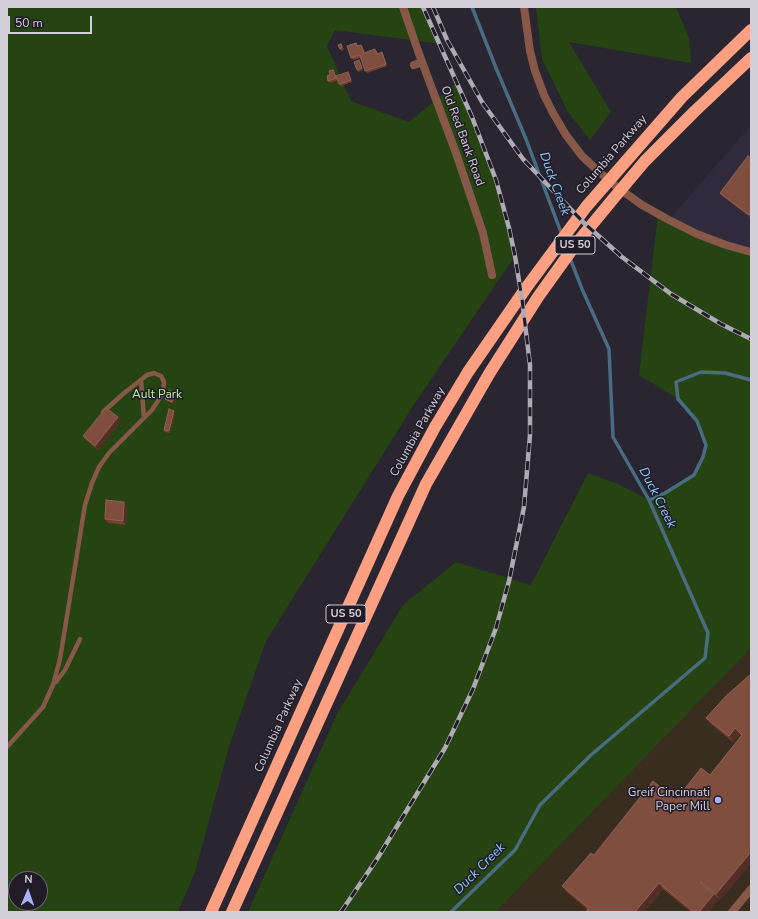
<!DOCTYPE html>
<html>
<head>
<meta charset="utf-8">
<style>
	body { margin:0 }
	#map { position:relative; width:758px; height:919px; overflow:hidden; background:#292531; font-family:"Nunito Sans",sans-serif }
	canvas { display:block }
	.frame { position:absolute; inset:0; border:8px solid #d2cfd8; pointer-events:none }
	.north { position:absolute; left:8px; top:871px; width:40px; height:40px; box-sizing:border-box; background:#201b27; border:1px solid #67636e; border-radius:50%; rotate:2deg; font-size:11px; font-weight:700; line-height:16px; text-align:center; color:#d2cfd8 }
	.north::after { content:''; display:block; margin:auto; width:14px; height:18px; background:#a8b0fc; clip-path:polygon(50% 0,100% 100%,50% 72%,0 100%) }
	.scale { position:absolute; left:8px; top:16px; width:84px; height:18px; box-sizing:border-box; border:2px solid #d2cfd8; border-top:0; padding-left:5px; font-size:12px; line-height:14px; white-space:nowrap; color:#d2cfd8; -webkit-text-stroke:3px #201b27; paint-order:stroke }
</style>
</head>
<body>
<div id="map">
<canvas width="758" height="919"></canvas>
<div class="frame"></div>
<div class="north">N</div>
<div class="scale">50 m</div>
</div>
<script>
const ctx = document.querySelector('canvas').getContext('2d');
ctx.lineJoin = 'round';
function fillPath(path, color) {
  ctx.fillStyle = color;
  ctx.fill(path, 'evenodd');
}
function shape(rows) {
  const path = new Path2D();
  for (const r of rows) {
    path.moveTo(r[0], r[1]);
    for (let i = 2; i < r.length; i += 2) path.lineTo(r[i], r[i + 1]);
  }
  return path;
}
function strokePath(path, color, width, dash) {
  ctx.strokeStyle = color;
  ctx.lineWidth = width;
  ctx.lineCap = dash ? 'butt' : 'round';
  ctx.setLineDash(dash || []);
  ctx.stroke(path);
}
function label(font, color, halo, rows, align = 'center') {
  ctx.font = font + ' "Nunito Sans",sans-serif';
  ctx.lineWidth = 3;
  ctx.setLineDash([]);
  ctx.textBaseline = 'middle';
  ctx.strokeStyle = halo;
  ctx.fillStyle = color;
  for (const [text, x, y, turn = 0] of rows) {
    ctx.save();
    ctx.translate(x, y);
    ctx.rotate((+turn || 0) * Math.PI / 180);
    ctx.textAlign = isNaN(turn) ? turn : align;
    if (halo) ctx.strokeText(text, 0, 0);
    ctx.fillText(text, 0, 0);
    ctx.restore();
  }
}
const built = shape([
	[751,125,751,252,669,220]
]);
const industrial = shape([
	[751,626,751,912,488,912]
]);
const green = shape([
	[7,7,427,7,424,9,440,44,335,30,327,46,351,101,409,122,457,82,472,117,496,180,509,228,515,256,415,403,266,641,229,747,195,872,178,912,7,912],
	[16,879,40,879,40,903,16,903],
	[536,7,676,7,689,38,691,63,569,42,611,112,590,140,568,112,542,59],
	[658,214,751,252,751,648,495,912,248,912,337,714,403,605,456,562,531,585,588,473,620,485,649,500,665,493,694,475,703,457,705,445,697,421,678,399,639,375]
]);
const stream = shape([
	[472,7,496,68,526,139,562,235],
	[649,500,665,493,694,475,703,457,706,445,697,421,678,399,676,382,701,372,725,373,751,380],
	[451,912,515,850,540,805,591,755,705,658,708,633,649,500,613,437,609,349,582,289,570,258]
]);
const service = shape([
	[141,380,144,418],
	[56,682,65,670,80,639],
	[7,747,43,707,53,685,60,659,85,505,92,483,99,467,109,453,152,410,163,393,164,382,161,376,154,373,147,375,123,394,103,412]
]);
const minor = shape([
	[403,7,418,51,456,153,483,233,492,275],
	[414,65,422,62]
]);
const tertiary = shape([
	[524,7,530,51,535,71,544,95,553,113,566,135,582,156,597,170,617,187,642,205,669,220,697,234,726,245,751,252],
	[732,912,751,889]
]);
const motorway = shape([
	[211,912,398,496,435,427,468,372,526,288,586,207,682,97,751,30],
	[232,912,426,484,489,374,538,297,576,244,613,199,645,161,694,112,751,58]
]);
const rail = shape([
	[433,7,447,40,482,102,523,159,583,222,622,257,671,294,721,324,751,339],
	[341,912,377,859,445,748,473,689,496,628,509,581,524,507,530,435,530,365,522,299,515,256,509,228,496,180,472,117,423,7]
]);
const wall = shape([
	[341,44,344,49,341,51,340,49],
	[357,44,358,46,361,45,363,47,365,53,377,51,378,54,382,52,383,54,387,66,367,73,365,71,360,58,353,60,351,58],
	[360,62,363,70,358,72,357,70],
	[333,70,338,80,330,83,328,81,330,75],
	[349,74,352,82,341,86,339,84],
	[748,156,750,217,721,195,720,193],
	[177,395,174,404,167,401,165,399],
	[175,413,170,433,165,432,164,430],
	[118,417,121,421,98,450,86,440,83,436],
	[127,506,126,525,108,523,105,519],
	[751,674,751,863,720,900,715,896,718,900,708,912,691,912,663,889,644,912,586,912,588,910,567,892,562,886,594,855,676,800,710,775,741,736,740,734,733,742,711,724,706,718]
]);
const shadedWall = shape([
	[176,393,177,395,174,404,172,402],
	[174,411,175,413,170,433,169,431],
	[118,417,121,421,98,450,95,446],
	[124,502,127,506,126,525,123,521],
	[735,728,740,734,733,742,729,736],
	[751,852,751,863,720,900,716,894],
	[659,883,663,889,644,912,635,912],
	[714,894,718,900,708,912,699,912]
]);
const building = shape([
	[356,43,357,46,361,45,364,53,375,49,377,54,382,52,386,64,365,71,360,55,351,58,347,46,356,43],
	[341,44,342,47,340,49,338,45,341,44],
	[359,60,362,68,357,70,354,62,359,60],
	[333,70,336,78,328,81,327,76,330,75,329,71,333,70],
	[348,72,351,80,339,84,336,76,348,72],
	[748,156,751,158,751,212,749,215,720,193,748,156],
	[169,390,176,393,172,402,165,399,169,390],
	[106,408,118,417,95,446,83,436,106,408],
	[169,409,174,411,169,431,164,430,169,409],
	[106,500,124,502,123,521,105,519,106,500],
	[751,674,751,852,716,894,701,882,700,883,714,894,699,912,694,912,659,883,635,912,586,912,589,908,562,886,591,853,594,855,653,781,676,800,701,768,710,775,742,735,735,728,729,736,706,718,726,696,751,674]
]);
const markers = [
	[718,800,4,"#a8b0fc"]
];
const shields = [
	[575,245,40],
	[346,614,40]
];
const shieldNames = [
	["US 50",575,245],
	["US 50",346,614]
];
const streetNames = [
	["Old Red Bank Road",462,136,70],
	["Columbia Parkway",612,155,-49],
	["Columbia Parkway",418,432,-61],
	["Columbia Parkway",279,726,-66]
];
const parkNames = [
	["Ault Park",157,395]
];
const poiNames = [
	["Greif Cincinnati",710,793],
	["Paper Mill",710,807]
];
const waterNames = [
	["Duck Creek",554,184,70],
	["Duck Creek",657,498,63],
	["Duck Creek",480,869,-45]
];
fillPath(built, '#312a3d');
fillPath(industrial, '#382d1e');
fillPath(green, '#254411');
strokePath(stream, '#4a6c83', 3.5);
strokePath(service, '#875848', 4.5);
strokePath(minor, '#875848', 8);
strokePath(tertiary, '#875848', 8);
strokePath(motorway, '#fda081', 12);
strokePath(rail, '#afabb5', 4.5);
strokePath(rail, '#201b27', 3, [9]);
fillPath(wall, '#763f2c');
fillPath(shadedWall, '#532e26');
fillPath(building, '#804e3e');
strokePath(building, '#8d6256', 1);
for (const [x, y, r, color] of markers) {
  const dot = new Path2D();
  dot.arc(x, y, r, 0, 2 * Math.PI);
  ctx.fillStyle = color;
  ctx.fill(dot);
  strokePath(dot, '#201b27', 1.5);
}
for (const [x, y, w] of shields) {
  const box = new Path2D();
  box.roundRect(x - w / 2, y - 9, w, 18, 3);
  ctx.fillStyle = '#201b27';
  ctx.fill(box);
  strokePath(box, '#d2cfd8', 1);
}
label('bold 11px', '#d2cfd8', null, shieldNames);
label('12px', '#d2cfd8', '#201b27', streetNames);
label('12px', '#bbf1a0', '#201b27', parkNames);
label('12px', '#d2cfd8', '#201b27', poiNames, 'right');
label('italic 13px', '#87cbfa', '#201b27', waterNames);
</script>
</body>
</html>
